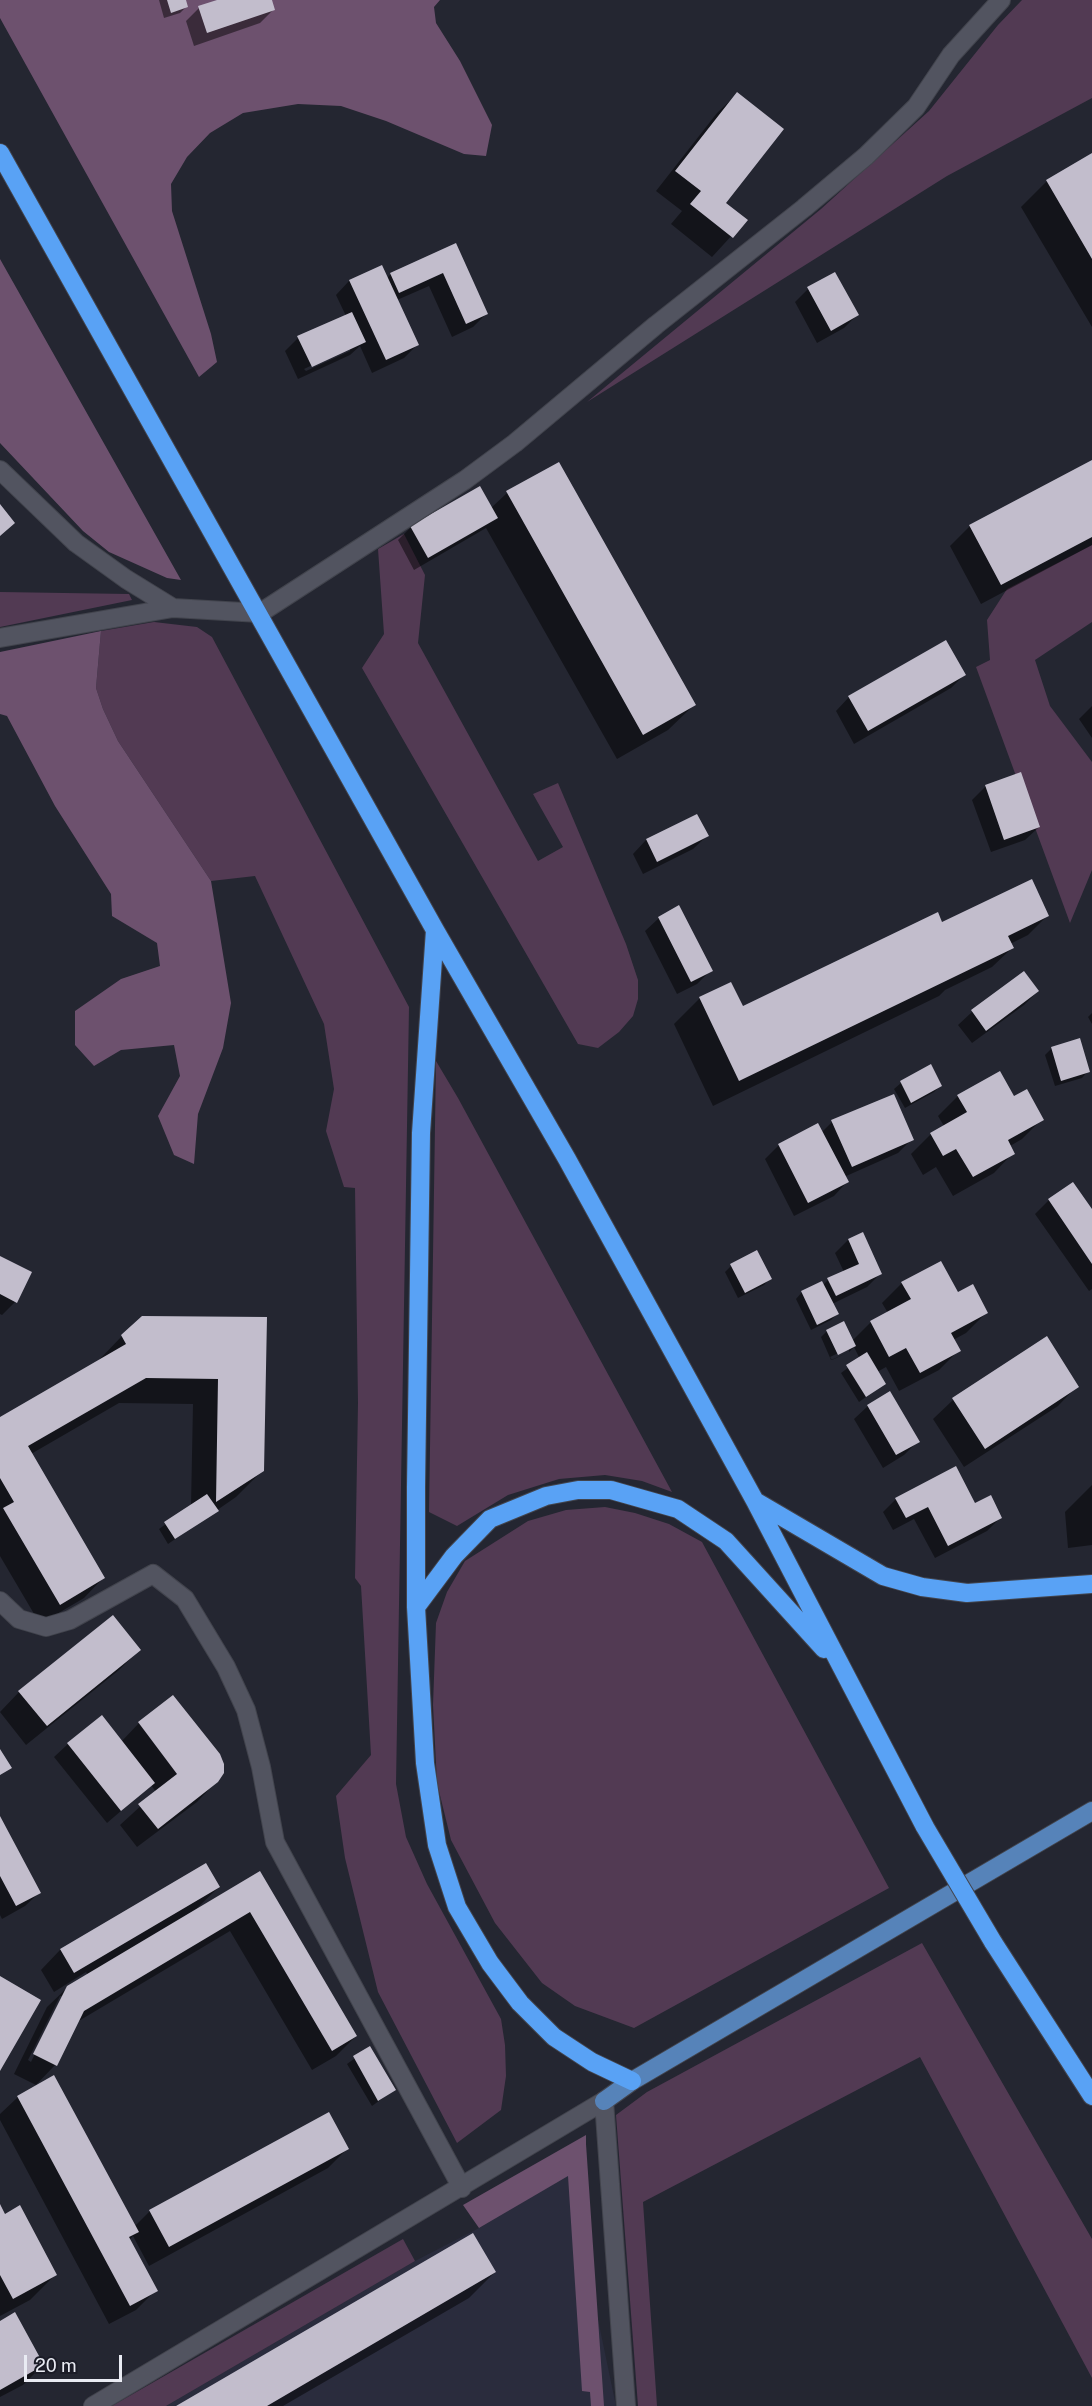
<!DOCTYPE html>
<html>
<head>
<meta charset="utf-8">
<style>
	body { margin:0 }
	#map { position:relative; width:1092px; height:2406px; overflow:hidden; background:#242631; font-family:"Public Sans",sans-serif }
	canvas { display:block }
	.scale { position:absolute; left:24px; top:2355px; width:98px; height:27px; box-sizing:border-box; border:3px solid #e9ebf3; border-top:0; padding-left:8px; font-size:18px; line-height:21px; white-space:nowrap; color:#e9ebf3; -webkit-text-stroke:4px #1b1c27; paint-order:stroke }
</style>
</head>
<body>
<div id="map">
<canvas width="1092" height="2406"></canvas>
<div class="scale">20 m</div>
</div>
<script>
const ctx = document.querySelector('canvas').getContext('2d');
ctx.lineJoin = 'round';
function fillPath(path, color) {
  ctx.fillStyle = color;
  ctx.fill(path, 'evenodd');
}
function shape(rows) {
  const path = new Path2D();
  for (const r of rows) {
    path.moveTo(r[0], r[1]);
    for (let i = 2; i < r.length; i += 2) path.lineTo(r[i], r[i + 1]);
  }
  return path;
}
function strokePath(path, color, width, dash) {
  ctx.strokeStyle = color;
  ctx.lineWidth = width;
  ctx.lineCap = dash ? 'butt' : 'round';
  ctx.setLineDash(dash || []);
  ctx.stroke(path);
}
const built = shape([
	[568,2175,616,2406,166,2406,415,2261,479,2228]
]);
const green = shape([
	[1022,0,1092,0,1092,98,947,176,587,402,821,209,929,111,998,25],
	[404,534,425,575,418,643,538,861,563,847,533,794,558,783,626,944,638,980,638,999,633,1016,619,1032,598,1048,578,1044,362,668,384,634,378,549],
	[1092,545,1092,622,1035,660,1050,706,1092,762,1092,870,1070,923,976,667,990,660,987,620,1007,589],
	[0,592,129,594,132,600,0,627],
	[154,622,197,627,212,637,409,1007,396,1784,406,1837,427,1884,501,2019,505,2045,506,2076,501,2110,457,2143,378,1992,345,1858,336,1796,371,1755,361,1586,355,1578,358,1403,355,1188,344,1187,326,1131,334,1089,324,1024,255,876,211,881,118,741,103,709,96,688,101,631],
	[436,1061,458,1098,672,1492,642,1481,605,1475,559,1479,508,1495,457,1526,429,1512],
	[605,1507,635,1513,669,1524,702,1542,889,1888,634,2028,575,2006,542,1983,495,1923,451,1840,437,1783,433,1705,436,1623,447,1592,465,1561,528,1521,566,1510],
	[922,1943,1092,2239,1092,2378,920,2057,643,2202,657,2406,638,2406,616,2115,647,2092],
	[403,2239,415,2261,166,2406,112,2406]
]);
const forest = shape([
	[0,0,440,0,434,7,436,23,460,61,492,125,486,156,464,154,386,121,341,106,298,104,243,113,210,133,187,157,171,184,172,211,211,334,217,362,199,377,0,18],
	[0,259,181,580,167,578,109,552,83,531,0,443],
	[101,631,96,688,103,709,118,741,211,881,231,1003,223,1048,198,1114,194,1164,174,1155,158,1116,180,1076,174,1045,121,1050,94,1066,75,1045,75,1011,121,979,160,966,157,943,112,916,111,894,55,806,7,716,0,714,0,652],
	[586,2135,586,2144,604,2406,591,2406,590,2392,582,2391,568,2176,479,2228,463,2205]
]);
const shadow = shape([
	[159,0,184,0,186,7,180,13,164,18],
	[222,0,270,0,273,10,260,23,194,46,186,21,199,8],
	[737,94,724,203,746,220,712,257,671,224,682,211,656,191,717,113],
	[1092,154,1092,327,1021,207,1046,182],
	[456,245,486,314,473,327,452,337,429,286,397,300,417,345,404,358,372,373,360,346,350,355,298,379,285,351,298,338,346,316,336,295,349,281,381,267,387,278,391,274],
	[350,347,350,351,306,371,304,369],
	[808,289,857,315,844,328,817,343,795,302],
	[1092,462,1092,545,981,604,950,546,970,526],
	[558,464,694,705,668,730,617,759,486,528,414,570,398,540,411,527,491,508,507,493],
	[964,675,951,688,854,744,836,711,849,697],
	[1092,706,1092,738,1079,719],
	[986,786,1039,827,1025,840,991,852,972,800],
	[697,816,707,836,693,849,643,874,633,854,646,840],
	[1048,915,1028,935,1010,944,1012,948,992,967,945,990,939,996,713,1106,674,1024,700,998,742,1008,942,924],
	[659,918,711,970,697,984,677,994,645,931],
	[1024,973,1038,991,1024,1005,972,1043,958,1025,972,1012],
	[1092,1013,1092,1024,1088,1017],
	[1052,1048,1088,1071,1082,1078,1055,1086,1045,1055],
	[930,1066,940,1086,934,1092,905,1108,894,1089,901,1083],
	[958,1096,1014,1098,1042,1119,1022,1139,1010,1146,1013,1153,994,1173,953,1196,936,1167,923,1175,911,1154,931,1134,944,1126,938,1116],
	[832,1122,912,1139,898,1153,844,1177,847,1182,834,1196,794,1216,765,1159,779,1145,818,1125,822,1132],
	[1073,1184,1092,1211,1092,1289,1089,1291,1035,1214,1049,1200],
	[862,1234,880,1274,867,1287,832,1304,837,1314,831,1320,811,1330,796,1299,802,1292,823,1285,828,1280,844,1272,835,1253,848,1240],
	[0,1257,15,1302,2,1315,0,1314],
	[731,1266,770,1278,764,1285,738,1298,725,1272],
	[902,1283,957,1294,986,1313,966,1333,953,1340,959,1350,939,1370,899,1391,886,1367,877,1372,884,1384,859,1402,841,1373,860,1359,854,1347,849,1352,849,1348,830,1357,832,1360,849,1352,831,1360,821,1337,827,1331,852,1341,871,1322,888,1313,882,1303],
	[265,1319,262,1471,236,1497,168,1544,159,1529,191,1506,193,1404,119,1403,31,1454,103,1578,84,1598,40,1624,0,1556,0,1419,97,1362,122,1336],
	[1046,1338,1077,1386,1058,1406,964,1467,933,1419,953,1400],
	[868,1406,918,1441,904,1455,883,1468,854,1419],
	[1092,1485,1092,1545,1068,1548,1065,1512],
	[896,1499,974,1505,1000,1518,987,1531,935,1558,914,1519,893,1530,883,1512],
	[139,1650,119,1670,26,1745,0,1712,19,1692],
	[173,1697,217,1781,197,1802,137,1847,120,1825,156,1792,151,1785,107,1823,54,1757,68,1744,121,1742,139,1723],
	[0,1820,39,1893,25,1906,2,1919,0,1915],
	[206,1865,219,1887,196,1909,259,1873,356,2036,336,2056,312,2070,230,1931,77,2022,55,2065,36,2085,14,2074,47,2007,68,1987,88,1975,86,1972,54,1992,41,1970,60,1950],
	[60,1996,63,1996,31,2062,28,2060],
	[369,2048,394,2090,372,2106,347,2064],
	[18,2097,134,2227,150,2211,347,2149,328,2168,149,2266,133,2236,129,2240,156,2290,136,2310,109,2324,0,2120,0,2114],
	[0,2207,5,2216,55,2275,30,2300,0,2316],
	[495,2272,469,2298,283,2406,179,2406],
	[0,2322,43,2365,23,2385,0,2397]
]);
const building = shape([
	[167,0,186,0,188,7,171,13],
	[217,0,272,0,275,10,207,33,198,6],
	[737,92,784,129,726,203,748,220,733,238,690,204,701,191,675,171],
	[1092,153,1092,259,1046,180],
	[456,243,488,314,466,324,443,273,399,293,390,273],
	[382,265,419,345,386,360,349,280],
	[835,272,859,315,831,331,807,287],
	[352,312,366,342,312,367,297,336],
	[1092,460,1092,537,1001,585,969,525],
	[559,462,696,705,643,735,506,491],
	[480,486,498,518,428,558,410,526],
	[0,504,15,523,0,536],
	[946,640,966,675,868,731,848,696],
	[1021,772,1040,827,1004,840,985,785],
	[697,814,709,836,657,862,646,839],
	[1032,879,1049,916,1008,936,1014,948,739,1081,699,997,731,982,743,1006,938,912,942,922],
	[679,905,713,971,691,982,658,917],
	[1024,971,1039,991,986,1031,971,1010],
	[1080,1038,1090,1072,1061,1081,1051,1047],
	[931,1064,942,1086,911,1103,900,1081],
	[1000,1071,1014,1096,1027,1089,1044,1120,1008,1140,1015,1154,973,1177,956,1149,943,1156,930,1133,967,1112,957,1095],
	[894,1094,914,1140,852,1167,831,1120],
	[818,1123,849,1182,808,1203,778,1144],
	[1073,1182,1092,1209,1092,1264,1048,1199],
	[863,1232,882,1274,836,1296,827,1278,859,1264,848,1239],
	[757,1250,772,1279,745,1293,730,1264],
	[0,1256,32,1272,17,1303,0,1294],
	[941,1261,958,1292,973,1284,988,1313,951,1333,961,1351,920,1373,906,1348,889,1357,870,1321,911,1299,901,1282],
	[822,1281,839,1314,817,1325,801,1291],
	[142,1316,267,1317,264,1471,216,1502,218,1379,146,1378,28,1446,105,1578,60,1605,3,1508,14,1502,0,1478,0,1417,126,1344,121,1335],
	[844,1321,856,1346,838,1355,826,1330],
	[1047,1336,1079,1387,985,1449,952,1398],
	[867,1352,886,1384,866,1397,846,1365],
	[890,1391,920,1442,896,1455,867,1405],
	[956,1466,975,1503,991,1495,1002,1518,948,1546,928,1507,906,1518,895,1498],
	[207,1494,219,1511,175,1539,164,1522],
	[113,1615,141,1650,47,1726,18,1691],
	[173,1695,220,1754,224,1764,224,1773,218,1782,158,1829,138,1804,177,1774,138,1722],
	[102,1715,155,1783,121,1811,67,1743],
	[0,1749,12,1768,0,1775],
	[0,1816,41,1893,16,1906,0,1876],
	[206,1863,220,1887,74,1973,60,1949],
	[260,1871,357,2036,332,2051,250,1912,84,2011,57,2066,33,2054,67,1986],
	[0,1976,41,2000,0,2071],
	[370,2046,396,2090,378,2101,353,2056],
	[54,2075,139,2232,129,2237,158,2291,130,2306,17,2096],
	[329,2112,349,2149,169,2247,149,2210],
	[0,2204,5,2214,20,2205,57,2275,13,2299,0,2275],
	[473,2233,496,2272,267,2406,176,2406],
	[15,2312,44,2365,0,2390,0,2321]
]);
const minor = shape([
	[0,470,76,543,126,579,173,608],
	[0,638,173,608,260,613,465,480,515,443,656,325,804,208,866,156,916,107,951,55,1001,0],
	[0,1601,19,1619,46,1627,70,1620,153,1574,185,1599,226,1667,246,1710,261,1767,275,1842,462,2188],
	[93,2406,604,2101,626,2406]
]);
const major = shape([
	[604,2101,632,2081,1092,1811]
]);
const highway = shape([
	[0,153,435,930,567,1159,755,1501,925,1827],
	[435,930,421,1133,416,1487,416,1607,454,1556,490,1519,546,1496,578,1490,611,1490,678,1509,726,1541,824,1649],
	[755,1501,883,1576,922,1587,967,1593,1092,1584],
	[416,1607,425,1763,437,1845,457,1907,490,1963,520,2003,554,2037,592,2062,632,2081],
	[993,1942,1092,2096]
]);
const highwayBridge = shape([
	[925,1827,993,1942]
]);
fillPath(built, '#2a2c3d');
fillPath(green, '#523a53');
fillPath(forest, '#6d516e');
fillPath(shadow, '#0007');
fillPath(building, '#c2bdcc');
strokePath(minor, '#42444d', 20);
strokePath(major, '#42444d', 20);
strokePath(highway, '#42444d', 20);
strokePath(minor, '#525460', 18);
strokePath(major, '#5683b9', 18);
strokePath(highway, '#59a2f5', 18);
strokePath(highwayBridge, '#42444d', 20, []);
strokePath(highwayBridge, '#59a2f5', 18);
</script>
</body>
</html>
